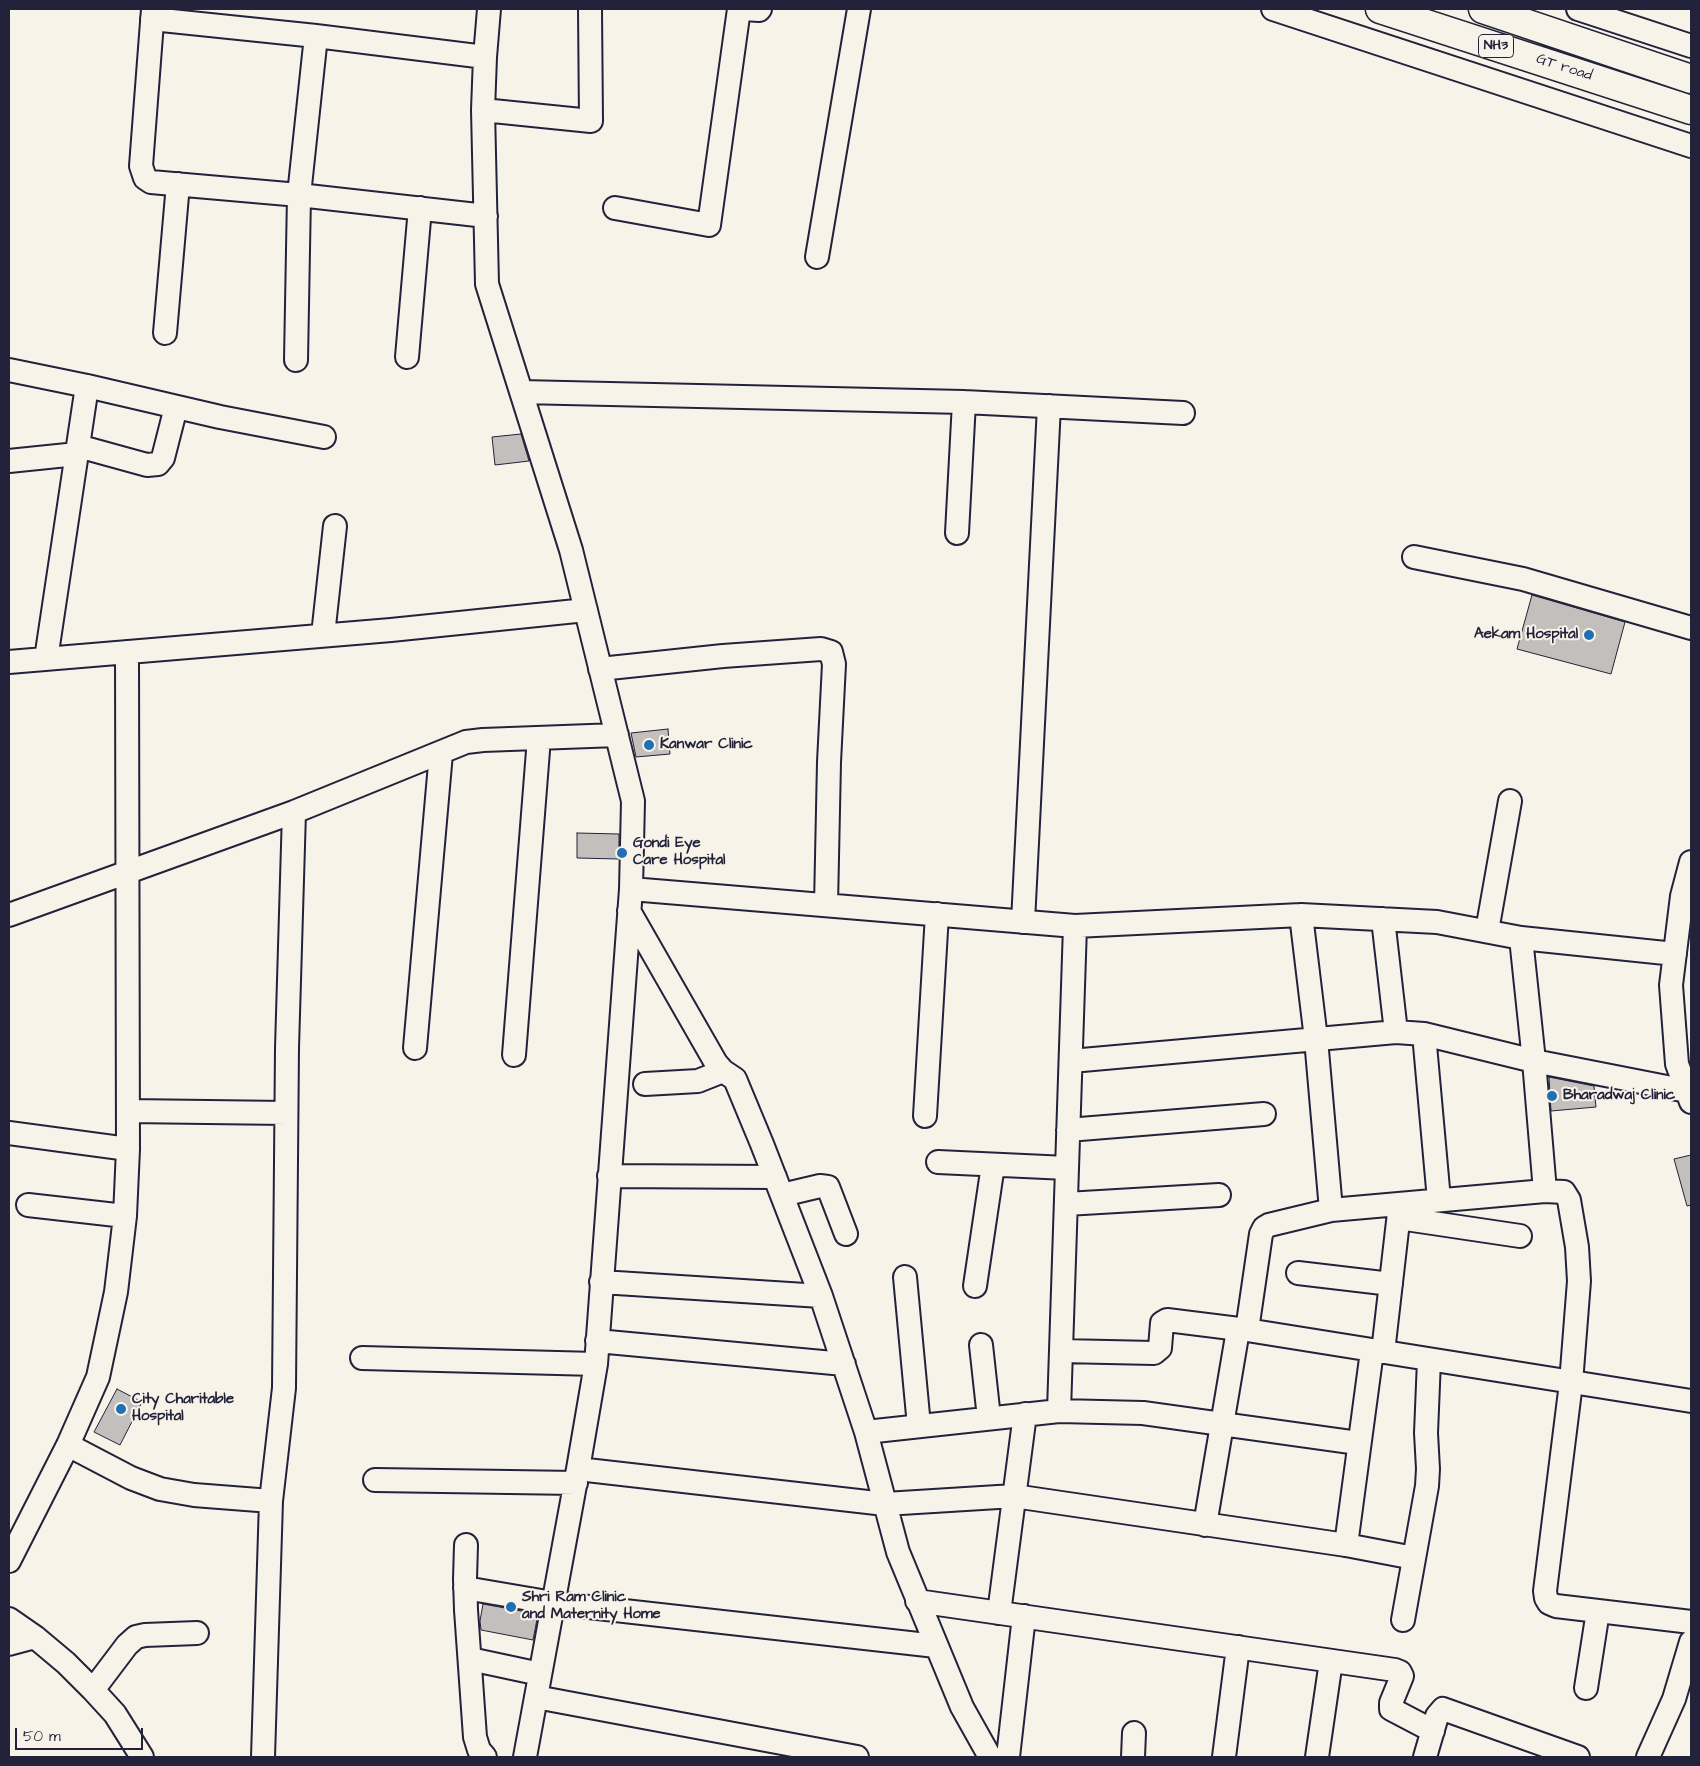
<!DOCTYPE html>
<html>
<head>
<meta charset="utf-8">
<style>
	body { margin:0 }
	#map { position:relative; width:1700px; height:1766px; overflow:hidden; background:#f7f3e8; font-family:"Architects Daughter",sans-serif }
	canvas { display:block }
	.frame { position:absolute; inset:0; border:10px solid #22223b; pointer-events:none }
	.scale { position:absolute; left:15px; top:1728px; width:128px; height:22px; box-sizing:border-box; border:2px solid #22223b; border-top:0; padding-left:6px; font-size:15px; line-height:18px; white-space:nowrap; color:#22223b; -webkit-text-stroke:4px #f7f3e8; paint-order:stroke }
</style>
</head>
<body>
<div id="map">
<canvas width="1700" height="1766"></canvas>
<div class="frame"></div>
<div class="scale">50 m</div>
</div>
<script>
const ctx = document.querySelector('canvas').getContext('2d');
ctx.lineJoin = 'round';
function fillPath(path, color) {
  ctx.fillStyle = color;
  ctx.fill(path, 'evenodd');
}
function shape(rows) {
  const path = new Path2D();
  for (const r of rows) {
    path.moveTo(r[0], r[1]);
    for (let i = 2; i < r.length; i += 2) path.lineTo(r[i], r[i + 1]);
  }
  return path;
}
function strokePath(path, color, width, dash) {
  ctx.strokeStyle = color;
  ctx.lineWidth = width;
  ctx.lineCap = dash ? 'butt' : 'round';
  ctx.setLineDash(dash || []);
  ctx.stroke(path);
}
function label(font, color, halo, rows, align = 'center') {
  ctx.font = font + ' "Architects Daughter",sans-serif';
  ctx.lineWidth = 4;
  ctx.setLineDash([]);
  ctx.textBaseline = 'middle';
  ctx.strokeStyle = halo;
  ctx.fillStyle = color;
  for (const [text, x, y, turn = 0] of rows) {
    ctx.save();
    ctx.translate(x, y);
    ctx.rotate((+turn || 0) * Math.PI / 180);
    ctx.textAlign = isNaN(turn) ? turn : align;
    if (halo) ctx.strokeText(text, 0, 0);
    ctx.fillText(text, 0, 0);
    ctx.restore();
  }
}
const building = shape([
	[521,434,529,461,495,465,492,437,521,434],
	[1532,595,1625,622,1611,674,1517,649,1532,595],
	[668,729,670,754,636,757,631,733,668,729],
	[577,833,619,834,619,859,577,858,577,833],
	[1549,1077,1594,1086,1596,1107,1551,1111,1549,1077],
	[1691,1155,1691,1205,1687,1206,1674,1159,1691,1155],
	[117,1389,142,1402,120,1445,94,1432,117,1389],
	[483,1604,538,1614,533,1640,481,1630,480,1621,483,1604]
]);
const minor = shape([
	[153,9,141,166,145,178,151,182,299,195,486,216],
	[489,9,485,57,483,110,487,284,571,550,633,801,631,889,596,1364,578,1469,525,1757],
	[744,9,759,10,760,9],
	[1273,9,1691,146],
	[1578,9,1691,46],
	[152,19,316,36,485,57],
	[483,110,591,121,590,9],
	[615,208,709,225,739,9],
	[817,257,859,9],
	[165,333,178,184],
	[407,357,420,208],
	[296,360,299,195,316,36],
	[9,370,87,386,220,417,324,437],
	[521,392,964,402,1183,413],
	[78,446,147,465,158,464,163,458,176,407],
	[9,461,77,454],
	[957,533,964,402],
	[1414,557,1523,579,1691,628],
	[323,635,335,526],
	[46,659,87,386],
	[9,662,391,630,586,610],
	[600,669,723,656,821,649,831,652,834,664,829,762,826,905],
	[631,889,1075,926,1301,915,1437,922,1521,938,1675,954],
	[629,911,716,1063,723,1071,735,1079,762,1144,821,1296],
	[9,915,294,812,466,742,483,740,617,735],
	[1301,915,1316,1039,1331,1210],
	[1383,919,1396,1032],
	[1023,922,1049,406],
	[1487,931,1510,801],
	[1521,938,1534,1061,1545,1191],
	[1424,1034,1439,1200],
	[415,1048,441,753],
	[514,1055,539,738],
	[1071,1061,1396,1032,1424,1034,1534,1061,1687,1091],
	[645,1084,698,1081,723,1071],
	[1691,1102,1677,1064,1671,985,1682,896,1691,862],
	[128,1111,286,1113],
	[925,1116,937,914],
	[1068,1130,1264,1114],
	[9,1133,128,1149],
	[938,1162,1067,1168],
	[609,1176,775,1177],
	[782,1195,820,1186,828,1187,846,1234],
	[1066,1204,1219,1195],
	[28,1205,125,1216],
	[1399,1218,1520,1236],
	[1298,1273,1391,1284],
	[905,1277,919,1426],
	[601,1282,821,1296,866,1432,898,1552,962,1707,990,1757],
	[975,1286,993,1165],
	[1247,1330,1261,1234,1264,1228,1269,1225,1331,1210,1545,1191,1564,1192,1569,1200,1577,1247,1579,1281,1571,1383,1545,1591,1546,1598,1549,1603,1556,1606,1691,1622],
	[597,1341,844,1364],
	[981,1345,989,1418],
	[1061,1351,1154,1353,1160,1348,1162,1323,1167,1320,1247,1330,1691,1401],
	[1383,1352,1400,1204],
	[362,1358,596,1364],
	[1059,1411,1075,926],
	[866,1432,1059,1411,1143,1413,1358,1443],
	[68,1445,131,1478,160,1489,194,1495,271,1501],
	[578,1469,885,1504,1014,1496,1346,1545,1414,1558],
	[375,1480,576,1483],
	[1205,1525,1238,1330],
	[466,1545,465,1579,466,1610,475,1737,479,1750,485,1757],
	[1346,1545,1372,1351],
	[9,1561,68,1445,98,1377,116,1292,125,1216,128,1149,127,652],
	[465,1588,553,1603,936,1646],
	[917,1601,1395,1670,1400,1672,1402,1676,1391,1703,1391,1709,1433,1731],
	[999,1613,1025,1414],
	[9,1619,35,1637,66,1663,93,1690,115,1714,142,1757],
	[1403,1620,1427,1486,1428,1469,1426,1433,1429,1360],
	[9,1644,35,1637],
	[470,1659,540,1674],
	[1586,1688,1598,1611],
	[93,1690,127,1645,136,1637,145,1635,197,1633],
	[536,1697,857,1757],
	[263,1757,271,1501,284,1388,287,1048,294,812],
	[1008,1757,1024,1616],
	[1133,1757,1134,1733],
	[1224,1757,1238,1647],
	[1317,1757,1331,1661],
	[1425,1757,1437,1716,1443,1709,1578,1757],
	[1648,1757,1674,1699,1691,1642]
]);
const highway = shape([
	[1380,9,1691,110],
	[1483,9,1691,79]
]);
const markers = [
	[1589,635,6,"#1f6fb2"],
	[649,745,6,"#1f6fb2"],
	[622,853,6,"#1f6fb2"],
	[1552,1096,6,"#1f6fb2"],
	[121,1409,6,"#1f6fb2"],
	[511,1607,6,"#1f6fb2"]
];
const shields = [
	[1496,46,35]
];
const shieldNames = [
	["NH3",1496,46]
];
const streetNames = [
	["GT road",1564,68,18]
];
const poiNames = [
	["Aekam Hospital",1578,635,"right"],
	["Kanwar Clinic",660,745],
	["Gondi Eye",633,844],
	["Care Hospital",633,861],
	["Bharadwaj Clinic",1563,1096],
	["City Charitable",132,1400],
	["Hospital",132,1417],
	["Shri Ram Clinic",522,1598],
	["and Maternity Home",522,1615]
];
fillPath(building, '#c2bfbd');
strokePath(building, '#22223b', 1);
strokePath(minor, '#22223b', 26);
strokePath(highway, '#22223b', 31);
strokePath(minor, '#f7f3e8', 22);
strokePath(highway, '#f7f3e8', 28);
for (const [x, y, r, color] of markers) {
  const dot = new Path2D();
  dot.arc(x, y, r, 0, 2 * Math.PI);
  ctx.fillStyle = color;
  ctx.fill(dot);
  strokePath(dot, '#f7f3e8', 2);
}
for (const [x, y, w] of shields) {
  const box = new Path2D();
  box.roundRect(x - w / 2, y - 11.5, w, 23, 4);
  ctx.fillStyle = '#f7f3e8';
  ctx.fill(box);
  strokePath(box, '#22223b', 1);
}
label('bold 14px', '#22223b', null, shieldNames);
label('15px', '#22223b', '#f7f3e8', streetNames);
label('bold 15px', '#22223b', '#f7f3e8', poiNames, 'left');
</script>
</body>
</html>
